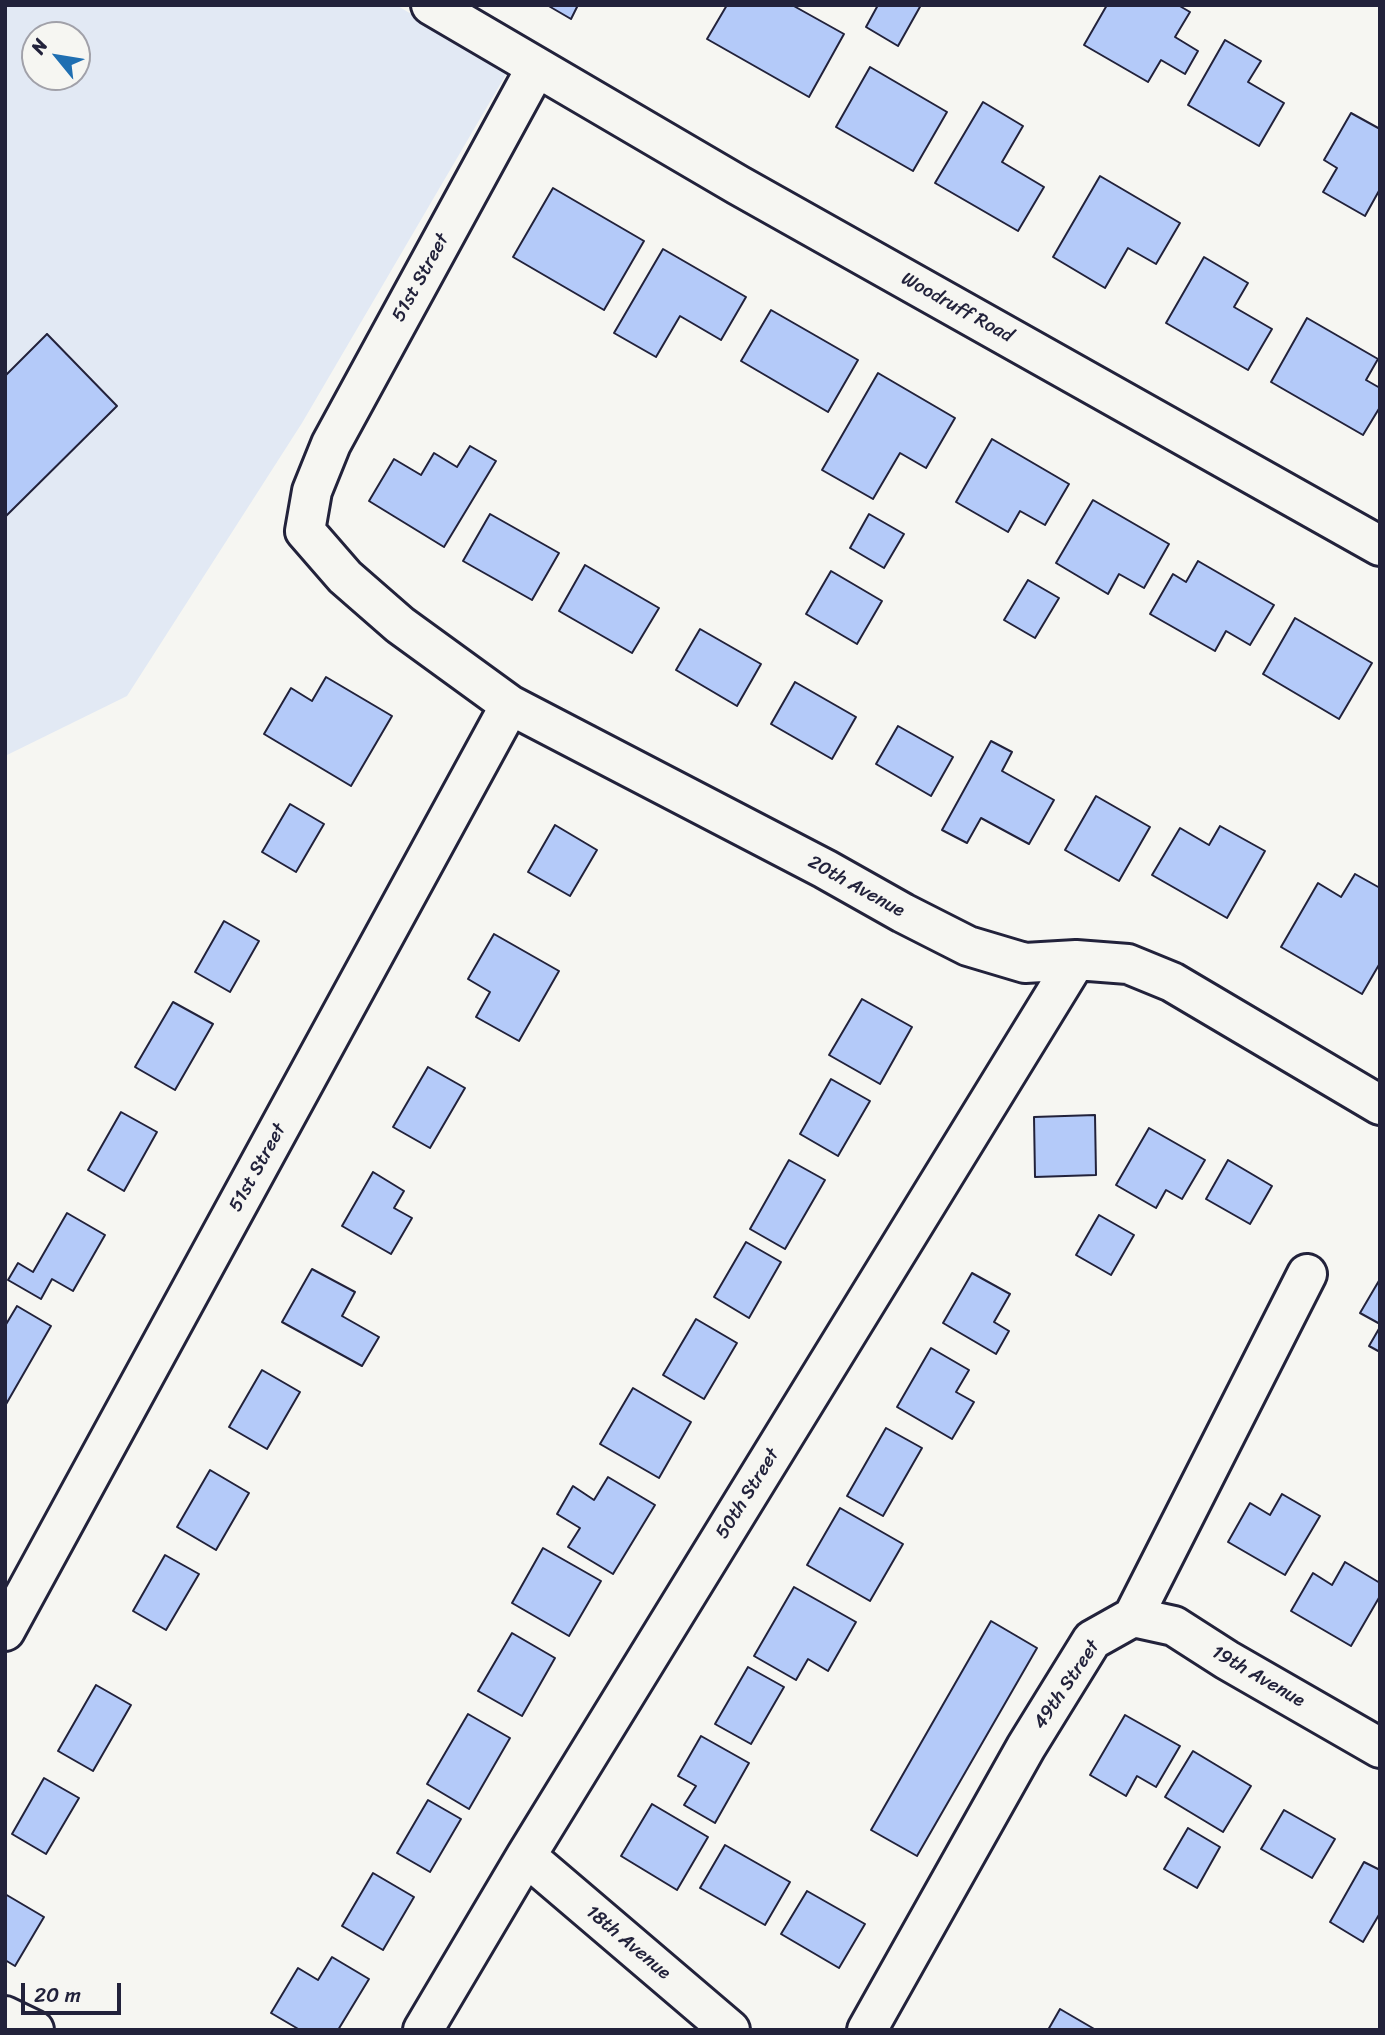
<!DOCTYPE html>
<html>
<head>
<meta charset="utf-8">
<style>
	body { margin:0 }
	#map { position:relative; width:1385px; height:2035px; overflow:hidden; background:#f6f6f2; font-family:Sriracha,sans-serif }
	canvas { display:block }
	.frame { position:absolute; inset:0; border:7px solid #22223b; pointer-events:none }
	.north { position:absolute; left:21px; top:21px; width:70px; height:70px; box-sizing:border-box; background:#f6f6f2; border:2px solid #a1a1a9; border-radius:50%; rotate:300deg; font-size:19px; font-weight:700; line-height:28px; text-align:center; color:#22223b }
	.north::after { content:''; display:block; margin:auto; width:24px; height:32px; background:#1f6fb2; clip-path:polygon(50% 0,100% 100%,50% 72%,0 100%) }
	.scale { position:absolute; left:21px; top:1983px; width:100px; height:32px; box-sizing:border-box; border:4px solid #22223b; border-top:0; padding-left:9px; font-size:21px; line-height:24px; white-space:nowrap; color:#22223b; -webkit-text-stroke:5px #f6f6f2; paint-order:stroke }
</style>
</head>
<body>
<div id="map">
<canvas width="1385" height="2035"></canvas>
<div class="frame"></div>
<div class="north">N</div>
<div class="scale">20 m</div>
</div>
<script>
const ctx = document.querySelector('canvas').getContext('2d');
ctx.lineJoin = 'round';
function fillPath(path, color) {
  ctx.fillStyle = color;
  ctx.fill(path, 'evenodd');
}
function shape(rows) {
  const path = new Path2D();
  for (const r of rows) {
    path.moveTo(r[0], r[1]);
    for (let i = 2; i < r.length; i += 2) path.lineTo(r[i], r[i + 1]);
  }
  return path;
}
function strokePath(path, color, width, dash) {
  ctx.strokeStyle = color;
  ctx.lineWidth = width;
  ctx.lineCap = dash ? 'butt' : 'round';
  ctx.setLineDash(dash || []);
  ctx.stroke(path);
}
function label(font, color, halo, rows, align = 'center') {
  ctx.font = font + ' Sriracha,sans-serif';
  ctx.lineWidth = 7;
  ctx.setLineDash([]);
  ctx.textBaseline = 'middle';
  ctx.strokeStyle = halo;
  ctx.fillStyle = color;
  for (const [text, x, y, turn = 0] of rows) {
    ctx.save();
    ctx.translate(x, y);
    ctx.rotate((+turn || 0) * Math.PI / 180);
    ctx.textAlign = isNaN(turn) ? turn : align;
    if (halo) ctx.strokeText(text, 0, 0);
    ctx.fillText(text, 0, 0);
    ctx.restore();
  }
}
const built = shape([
	[5,5,396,5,508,71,302,423,127,696,5,756],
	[35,35,77,35,77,77,35,77]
]);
const building = shape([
	[547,5,578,5,571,19,547,5],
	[727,5,792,5,844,34,809,97,707,39,727,5],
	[878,5,921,5,898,46,866,27,878,5],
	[1107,5,1178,5,1190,12,1175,37,1198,51,1185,74,1161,60,1148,82,1084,45,1107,5],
	[1225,40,1261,61,1248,82,1284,103,1259,146,1188,105,1225,40],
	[870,67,947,112,913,171,836,127,870,67],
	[983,102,1023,126,1002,162,1044,187,1018,231,935,183,983,102],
	[1351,113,1380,129,1380,189,1365,216,1323,192,1337,168,1324,160,1351,113],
	[1100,176,1180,223,1156,264,1128,248,1105,288,1053,257,1100,176],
	[553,188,644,241,604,310,513,257,553,188],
	[663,249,746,297,721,340,680,316,656,357,614,333,663,249],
	[1204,257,1248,283,1234,307,1272,329,1248,370,1166,323,1204,257],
	[771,310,858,360,828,412,741,361,771,310],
	[1307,318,1378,359,1366,380,1380,388,1380,407,1363,435,1271,382,1307,318],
	[47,334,117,406,5,517,5,376,47,334],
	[878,373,955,418,926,468,900,453,873,499,822,470,878,373],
	[992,439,1069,484,1045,525,1020,511,1008,532,956,502,992,439],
	[470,446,496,461,444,547,369,501,394,459,421,475,434,453,457,467,470,446],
	[1093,500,1169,544,1144,588,1119,574,1108,594,1056,563,1093,500],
	[490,514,559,553,532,600,463,561,490,514],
	[869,514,904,534,884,568,850,548,869,514],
	[1198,561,1274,605,1250,645,1226,631,1215,651,1150,614,1173,574,1186,582,1198,561],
	[585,565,659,608,632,653,559,611,585,565],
	[831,571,882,601,857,644,806,614,831,571],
	[1028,580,1059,598,1035,638,1004,620,1028,580],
	[1295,618,1372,663,1339,719,1263,674,1295,618],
	[700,629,761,664,737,706,676,670,700,629],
	[326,677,392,716,351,786,264,734,291,688,312,701,326,677],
	[795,682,856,717,832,759,771,724,795,682],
	[898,726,953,757,931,796,876,764,898,726],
	[991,741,1012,752,1002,771,1054,800,1029,844,981,818,967,843,942,830,991,741],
	[1096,796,1150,827,1119,881,1065,850,1096,796],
	[290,804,324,824,296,872,262,852,290,804],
	[555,825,597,850,570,896,528,872,555,825],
	[1220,826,1265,851,1227,918,1152,875,1180,828,1209,845,1220,826],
	[1355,874,1380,888,1380,963,1362,994,1281,947,1318,883,1341,897,1355,874],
	[224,921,259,941,230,992,195,972,224,921],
	[494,934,559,971,519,1041,476,1017,490,992,468,979,494,934],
	[862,999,912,1027,880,1084,829,1055,862,999],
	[173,1002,213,1024,175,1090,135,1067,173,1002],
	[428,1067,465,1088,430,1148,393,1127,428,1067],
	[831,1079,870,1101,838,1156,800,1134,831,1079],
	[121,1112,157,1132,124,1191,88,1170,121,1112],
	[1095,1115,1096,1175,1035,1177,1034,1117,1095,1115],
	[1149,1128,1205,1160,1182,1199,1166,1190,1156,1208,1116,1185,1149,1128],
	[789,1160,825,1180,785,1249,750,1229,789,1160],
	[1228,1160,1272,1186,1250,1224,1206,1199,1228,1160],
	[373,1172,404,1191,394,1208,412,1218,391,1254,342,1226,373,1172],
	[67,1213,105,1235,73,1291,52,1279,41,1299,8,1280,18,1263,33,1272,67,1213],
	[1099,1215,1134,1235,1111,1275,1076,1255,1099,1215],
	[746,1242,781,1262,749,1318,714,1297,746,1242],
	[312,1269,355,1292,342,1316,379,1337,362,1366,282,1322,312,1269],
	[972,1273,1010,1294,994,1322,1009,1331,996,1354,943,1323,972,1273],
	[1380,1279,1380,1324,1360,1313,1380,1279],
	[17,1306,51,1326,5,1406,5,1326,17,1306],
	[696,1319,737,1343,704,1399,663,1375,696,1319],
	[1380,1327,1380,1352,1369,1346,1380,1327],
	[931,1348,969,1370,956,1392,974,1402,952,1439,897,1407,931,1348],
	[262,1370,300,1392,267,1449,229,1427,262,1370],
	[633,1388,691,1422,659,1478,600,1444,633,1388],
	[886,1428,922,1448,883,1516,847,1496,886,1428],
	[210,1470,249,1493,216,1550,177,1527,210,1470],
	[608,1477,655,1505,613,1574,568,1547,580,1528,557,1514,573,1486,594,1500,608,1477],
	[1282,1494,1320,1516,1285,1575,1228,1542,1250,1503,1270,1515,1282,1494],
	[840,1508,903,1544,870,1601,807,1565,840,1508],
	[543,1548,601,1581,569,1636,512,1603,543,1548],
	[165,1555,199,1574,166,1630,133,1611,165,1555],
	[1345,1562,1380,1583,1380,1596,1351,1646,1291,1611,1313,1573,1332,1585,1345,1562],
	[794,1587,856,1622,828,1671,808,1659,796,1680,754,1656,794,1587],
	[991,1621,1037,1648,917,1856,871,1830,991,1621],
	[512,1633,555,1658,522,1716,478,1691,512,1633],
	[748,1667,784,1687,751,1744,715,1724,748,1667],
	[96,1685,131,1705,93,1771,58,1751,96,1685],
	[468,1714,510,1738,469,1809,427,1784,468,1714],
	[1125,1715,1180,1746,1156,1787,1137,1776,1126,1796,1090,1775,1125,1715],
	[701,1736,749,1763,715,1823,684,1805,696,1786,678,1776,701,1736],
	[1193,1751,1251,1786,1223,1832,1165,1797,1193,1751],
	[44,1778,79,1798,46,1854,12,1834,44,1778],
	[428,1800,461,1819,430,1872,397,1853,428,1800],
	[652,1804,708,1837,677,1890,621,1856,652,1804],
	[1284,1810,1335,1839,1312,1878,1261,1849,1284,1810],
	[1188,1828,1220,1847,1197,1888,1164,1869,1188,1828],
	[725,1845,790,1882,765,1925,700,1888,725,1845],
	[1364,1862,1380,1870,1380,1913,1363,1942,1330,1922,1364,1862],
	[373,1873,414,1897,383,1950,342,1926,373,1873],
	[807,1891,865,1924,839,1968,781,1934,807,1891],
	[5,1894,44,1917,15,1966,5,1960,5,1894],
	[332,1957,369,1979,338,2030,300,2030,271,2013,298,1968,318,1980,332,1957],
	[1060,2009,1096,2030,1048,2030,1060,2009]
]);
const street = shape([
	[431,5,738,185,1380,546],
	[536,68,331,444,312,491,305,531,345,577,400,625,510,705,825,869,903,913,968,946,1025,963,1076,960,1128,964,1172,982,1380,1105],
	[1133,1617,1174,1626,1227,1660,1380,1748],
	[5,1631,510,705],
	[526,1856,730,2030],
	[5,2016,34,2030],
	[423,2030,526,1856,1076,960],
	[867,2030,1026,1747,1092,1640,1133,1617,1307,1274]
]);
const streetNames = [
	["51st Street",421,278,-61],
	["Woodruff Road",957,308,29],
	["20th Avenue",856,887,29],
	["51st Street",258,1168,-61],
	["50th Street",748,1494,-58],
	["19th Avenue",1258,1677,30],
	["49th Street",1067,1685,-56],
	["18th Avenue",628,1943,40]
];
fillPath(built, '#e2e9f4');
fillPath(building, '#b4caf9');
strokePath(building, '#22223b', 2);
strokePath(street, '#22223b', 44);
strokePath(street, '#f6f6f2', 38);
label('19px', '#22223b', '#f6f6f2', streetNames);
</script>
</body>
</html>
